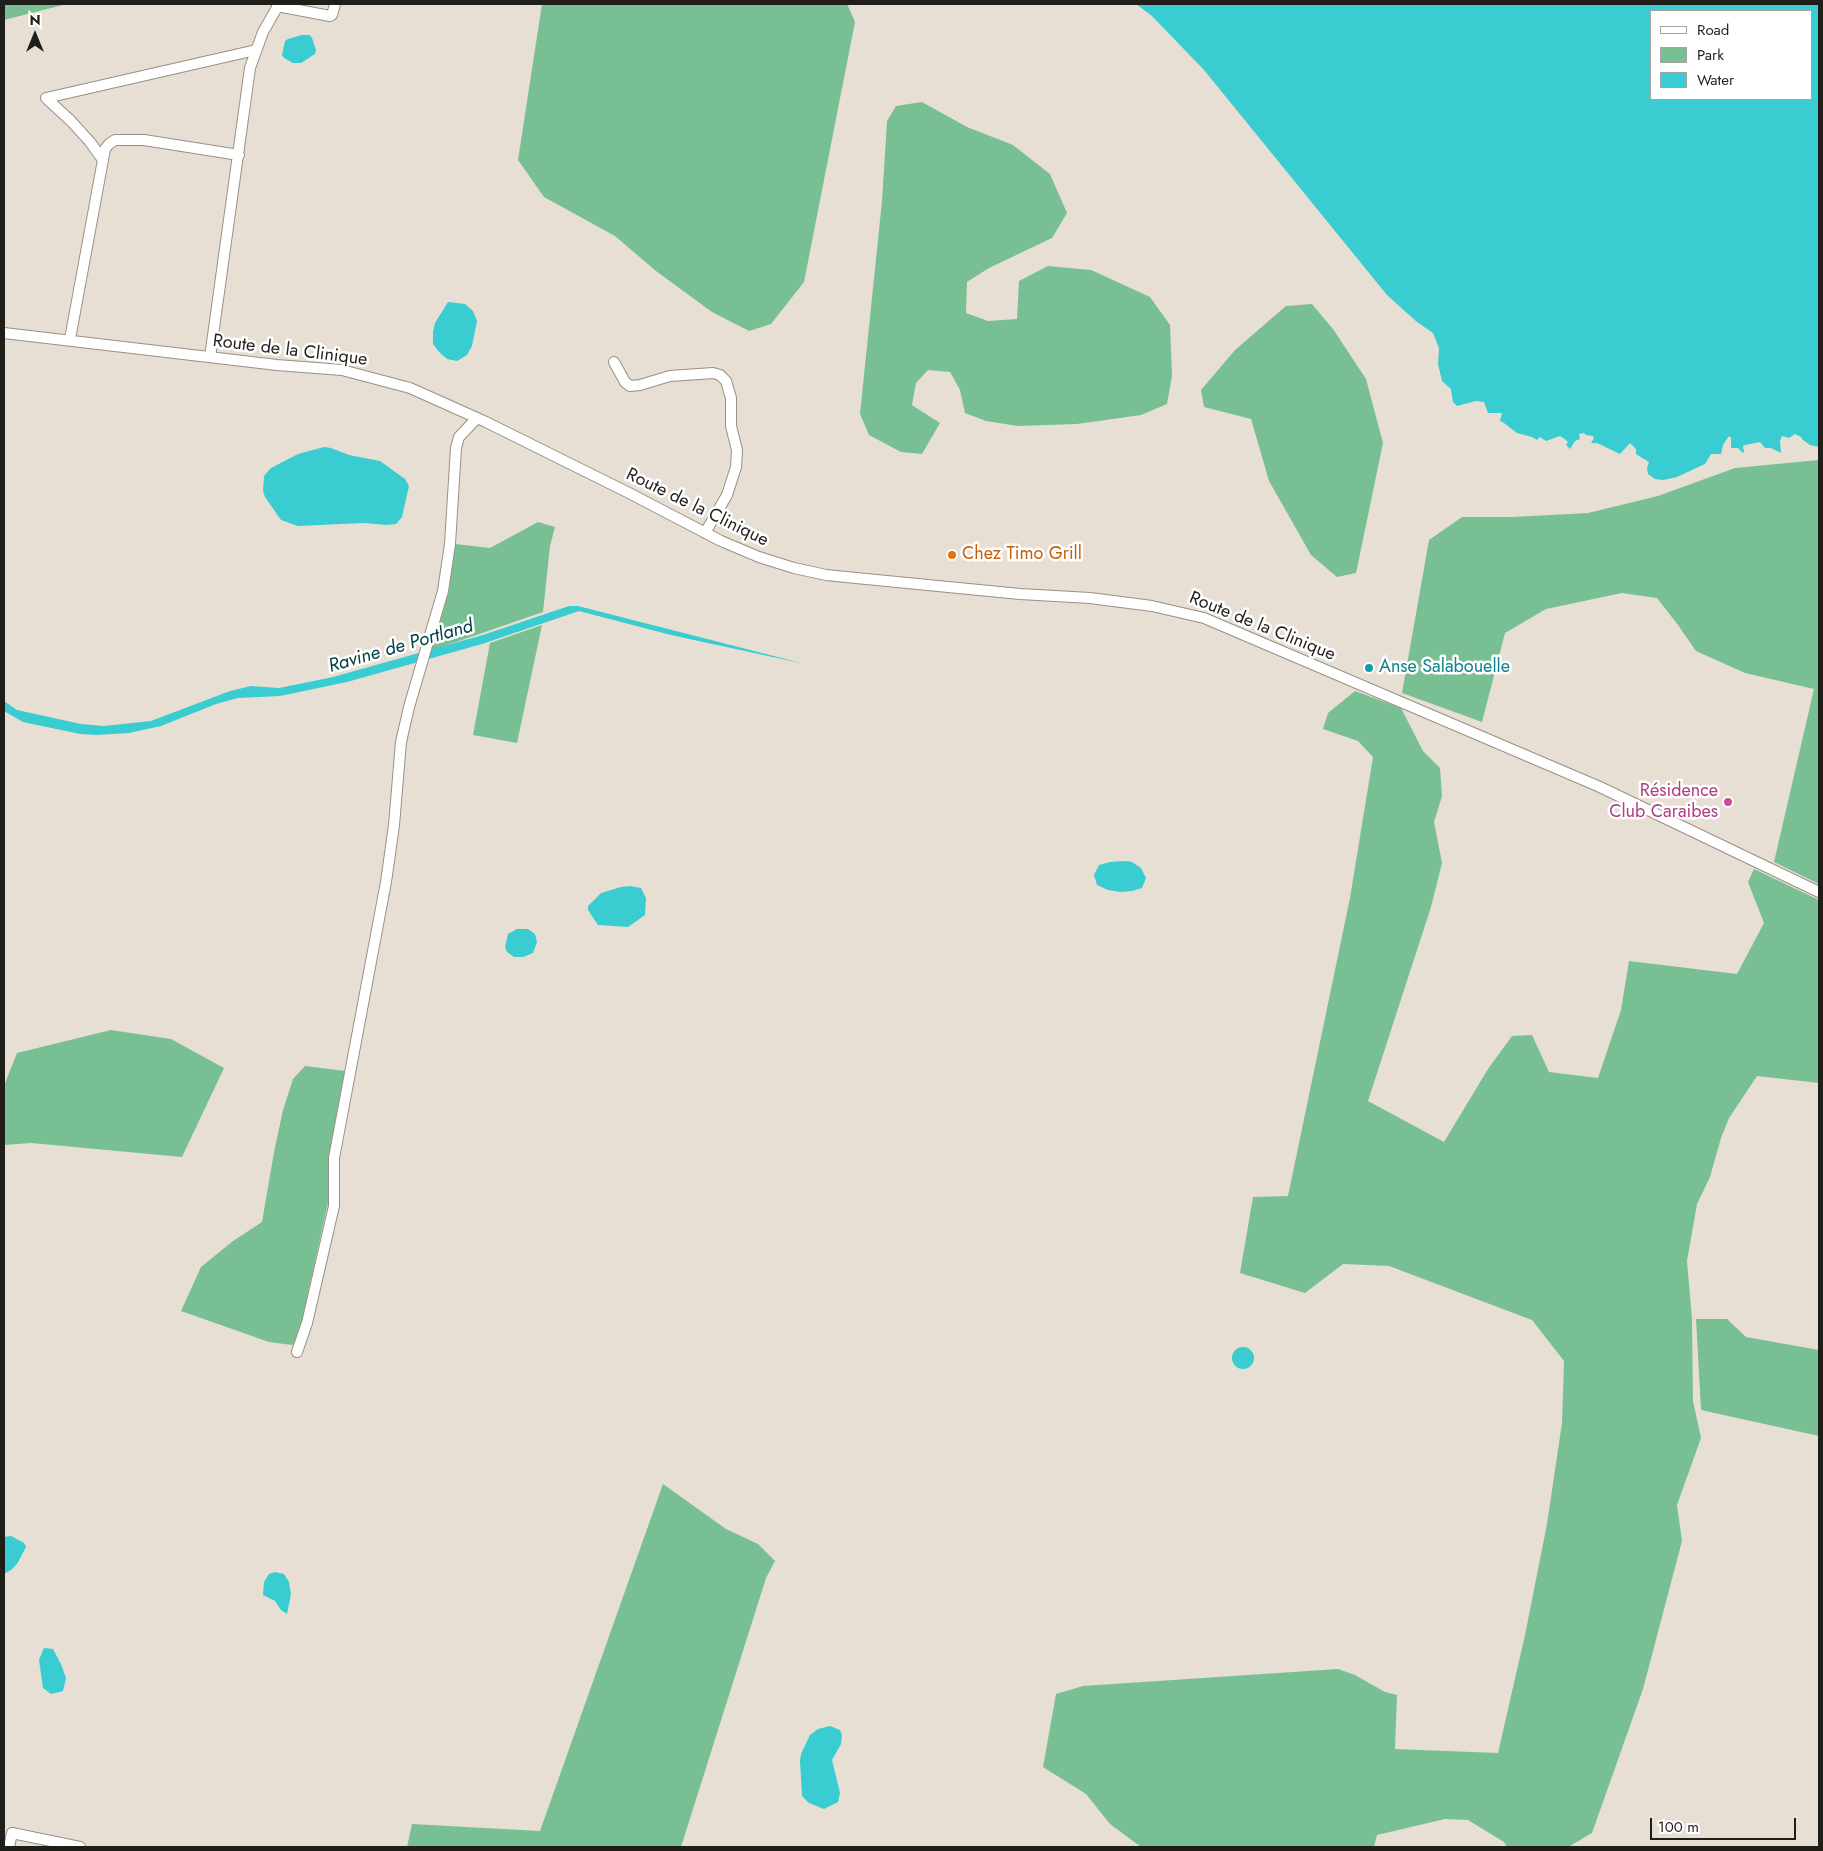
<!DOCTYPE html>
<html>
<head>
<meta charset="utf-8">
<style>
	body { margin:0 }
	#map { position:relative; width:1823px; height:1851px; overflow:hidden; background:#e7dfd3; font-family:Jost,sans-serif }
	canvas { display:block }
	.frame { position:absolute; inset:0; border:5px solid #201e19; pointer-events:none }
	.legend { position:absolute; left:1650px; top:10px; width:162px; height:90px; box-sizing:border-box; background:#fff; border:1px solid #a6a5a3; margin:0; padding:6px 9px; list-style:none; font-size:15px; color:#201e19 }
	.legend li { display:flex; align-items:center; gap:10px; height:25px }
	.legend b { width:25px; border:1px solid #a6a5a3 }
	.north { position:absolute; left:10px; top:10px; width:50px; height:50px; -webkit-text-stroke:4px #fff; paint-order:stroke; rotate:0deg; font-size:14px; font-weight:700; line-height:20px; text-align:center; color:#201e19 }
	.north::after { content:''; display:block; margin:auto; width:18px; height:22px; background:#201e19; clip-path:polygon(50% 0,100% 100%,50% 72%,0 100%) }
	.scale { position:absolute; left:1650px; top:1818px; width:146px; height:22px; box-sizing:border-box; border:2px solid #201e19; border-top:0; padding-left:6px; font-size:15px; line-height:18px; white-space:nowrap; color:#201e19; -webkit-text-stroke:4px #fff; paint-order:stroke }
</style>
</head>
<body>
<div id="map">
<canvas width="1823" height="1851"></canvas>
<div class="frame"></div>
<ul class="legend">
<li><b style="height:6px;background:#fff"></b>Road</li>
<li><b style="height:14px;background:#78c093"></b>Park</li>
<li><b style="height:14px;background:#39ccd0"></b>Water</li>
</ul>
<div class="north">N</div>
<div class="scale">100 m</div>
</div>
<script>
const ctx = document.querySelector('canvas').getContext('2d');
ctx.lineJoin = 'round';
function fillPath(path, color) {
  ctx.fillStyle = color;
  ctx.fill(path, 'evenodd');
}
function shape(rows) {
  const path = new Path2D();
  for (const r of rows) {
    if (r.length === 3) {
      path.moveTo(r[0] + r[2], r[1]);
      path.arc(r[0], r[1], r[2], 0, 2 * Math.PI);
      continue;
    }
    path.moveTo(r[0], r[1]);
    for (let i = 2; i < r.length; i += 2) path.lineTo(r[i], r[i + 1]);
  }
  return path;
}
function strokePath(path, color, width, dash) {
  ctx.strokeStyle = color;
  ctx.lineWidth = width;
  ctx.lineCap = dash ? 'butt' : 'round';
  ctx.setLineDash(dash || []);
  ctx.stroke(path);
}
function label(font, color, halo, rows, align = 'center') {
  ctx.font = font + ' Jost,sans-serif';
  ctx.lineWidth = 5;
  ctx.setLineDash([]);
  ctx.textBaseline = 'middle';
  ctx.strokeStyle = halo;
  ctx.fillStyle = color;
  for (const [text, x, y, turn = 0] of rows) {
    ctx.save();
    ctx.translate(x, y);
    ctx.rotate((+turn || 0) * Math.PI / 180);
    ctx.textAlign = isNaN(turn) ? turn : align;
    if (halo) ctx.strokeText(text, 0, 0);
    ctx.fillText(text, 0, 0);
    ctx.restore();
  }
}
const green = shape([
	[4,4,67,4,4,20],
	[542,4,847,4,855,22,804,282,771,324,749,331,712,312,656,271,615,236,544,197,518,160],
	[922,102,967,127,1013,145,1050,174,1067,213,1052,238,989,268,967,282,966,313,988,321,1017,319,1019,281,1048,266,1091,270,1150,297,1170,325,1172,376,1167,404,1141,415,1077,424,1018,426,986,421,965,413,960,390,950,372,928,370,916,383,912,405,940,423,922,454,901,452,869,435,860,414,882,201,887,121,896,106],
	[1312,304,1333,329,1366,379,1383,443,1356,573,1337,577,1311,555,1269,481,1251,419,1204,407,1201,390,1235,350,1286,306],
	[1819,460,1819,884,1774,862,1814,689,1745,673,1696,651,1678,625,1657,598,1622,593,1546,609,1505,633,1482,722,1402,693,1429,540,1462,517,1512,517,1588,513,1658,496,1735,468],
	[538,522,555,527,550,546,543,612,430,651,449,591,455,544,490,548],
	[542,625,517,743,473,735,490,643],
	[1355,691,1401,708,1423,751,1440,768,1442,796,1434,822,1442,863,1431,907,1368,1101,1444,1142,1488,1069,1512,1036,1532,1035,1549,1072,1598,1078,1621,1010,1629,961,1737,974,1764,923,1748,882,1754,869,1819,900,1819,1083,1757,1076,1729,1118,1721,1138,1710,1177,1697,1204,1687,1261,1692,1319,1693,1401,1701,1438,1677,1505,1682,1541,1643,1689,1592,1833,1568,1847,1507,1847,1504,1842,1468,1820,1445,1819,1377,1835,1374,1847,1141,1847,1110,1824,1086,1794,1043,1767,1056,1694,1083,1686,1338,1669,1355,1675,1385,1692,1397,1695,1395,1749,1498,1753,1525,1635,1547,1524,1562,1423,1564,1361,1532,1320,1389,1266,1343,1264,1305,1293,1240,1273,1253,1197,1288,1196,1350,898,1373,757,1358,741,1323,729,1328,713],
	[111,1030,171,1039,224,1068,182,1157,31,1143,4,1145,5,1083,17,1053],
	[305,1066,346,1071,330,1163,328,1203,307,1297,302,1328,297,1342,292,1345,269,1342,181,1311,201,1267,233,1241,262,1222,274,1152,283,1110,293,1079],
	[1696,1319,1727,1319,1746,1337,1819,1350,1819,1436,1701,1410],
	[663,1484,726,1529,758,1544,775,1561,766,1578,681,1847,407,1847,412,1824,540,1831]
]);
const water = shape([
	[1136,4,1819,4,1819,447,1810,445,1803,440,1801,437,1795,434,1789,438,1782,436,1780,441,1781,453,1771,448,1765,448,1760,442,1745,445,1743,446,1744,452,1743,453,1738,448,1731,448,1731,438,1729,436,1723,445,1721,454,1711,454,1705,464,1677,477,1663,480,1655,479,1648,474,1647,468,1649,462,1636,454,1636,449,1630,443,1620,454,1597,443,1591,443,1594,438,1593,436,1586,435,1584,433,1579,434,1580,439,1575,441,1570,449,1566,445,1568,442,1566,440,1560,436,1546,441,1540,437,1537,440,1532,437,1517,433,1504,423,1500,421,1502,413,1488,413,1484,402,1476,401,1457,406,1453,402,1451,389,1442,381,1438,364,1439,348,1433,333,1417,322,1387,295,1204,70,1152,16],
	[1652,11,1812,11,1812,99,1652,99],
	[302,35,310,35,312,38,316,50,315,54,301,63,293,63,284,58,282,55,285,41,288,39],
	[448,302,465,304,473,311,477,321,472,346,467,355,457,361,447,359,439,352,433,344,433,332,435,323],
	[324,447,331,448,349,455,380,461,405,479,409,486,402,517,396,524,386,525,364,523,298,526,281,520,265,497,263,491,264,476,271,468,298,454],
	[569,606,578,606,805,664,671,635,579,611,482,644,347,682,280,696,238,698,216,704,161,726,129,733,96,735,80,734,23,722,4,711,4,701,17,710,81,724,104,726,151,721,230,691,251,686,279,688,333,677,483,635],
	[1126,861,1132,862,1141,868,1146,878,1142,888,1132,891,1121,892,1108,890,1097,885,1094,875,1099,865,1110,862],
	[630,886,641,888,646,898,645,915,628,927,598,925,588,910,588,906,601,893,621,887],
	[517,929,528,929,535,934,537,942,533,953,523,957,514,957,507,952,505,947,508,934],
	[1243,1358,11],
	[11,1536,24,1543,26,1547,17,1564,11,1570,4,1574,4,1537],
	[275,1572,284,1574,289,1582,291,1594,287,1614,281,1610,275,1601,263,1595,264,1582,269,1574],
	[44,1648,53,1649,61,1664,66,1678,63,1691,51,1694,43,1688,39,1660],
	[830,1726,840,1730,842,1735,841,1744,832,1760,840,1793,838,1802,824,1809,809,1803,802,1796,800,1761,801,1754,810,1735,818,1729]
]);
const minor = shape([
	[277,6,330,16,332,15,335,4],
	[46,98,256,50],
	[46,98,71,121,90,142,103,160],
	[4,333,277,365,342,370,410,388,486,422,629,493,721,541,759,557,794,568,826,575,856,578,1020,594,1090,598,1152,606,1204,618,1600,787,1819,892],
	[70,339,105,149,109,144,115,140,144,140,239,155],
	[210,357,250,68,263,32,279,4],
	[614,362,625,382,630,386,640,385,670,376,713,373,720,375,726,381,731,398,731,426,737,450,736,467,727,495,705,533],
	[297,1352,307,1323,334,1206,334,1158,386,882,394,825,401,742,409,707,443,591,450,544,456,448,459,437,477,418],
	[9,1847,12,1833,80,1847]
]);
const markers = [
	[952,555,5,"#e8710a"],
	[1369,668,5,"#0f9aa8"],
	[1728,802,5,"#d1479c"]
];
const streetNames = [
	["Route de la Clinique",290,351,7],
	["Route de la Clinique",697,508,26],
	["Route de la Clinique",1262,627,22]
];
const foodNames = [
	["Chez Timo Grill",962,555]
];
const cultureNames = [
	["Anse Salabouelle",1379,668]
];
const hotelNames = [
	["Résidence",1718,792],
	["Club Caraibes",1718,813]
];
const waterNames = [
	["Ravine de Portland",401,647,-16]
];
fillPath(green, '#78c093');
fillPath(water, '#39ccd0');
strokePath(minor, '#979084', 12);
strokePath(minor, '#fff', 10);
for (const [x, y, r, color] of markers) {
  const dot = new Path2D();
  dot.arc(x, y, r, 0, 2 * Math.PI);
  ctx.fillStyle = color;
  ctx.fill(dot);
  strokePath(dot, '#fff', 2);
}
label('18px', '#201e19', '#fff', streetNames);
label('18px', '#c56008', '#fff', foodNames, 'left');
label('18px', '#0d838f', '#fff', cultureNames, 'left');
label('18px', '#b23c85', '#fff', hotelNames, 'right');
label('italic 19px', '#004345', '#fff', waterNames);
</script>
</body>
</html>
